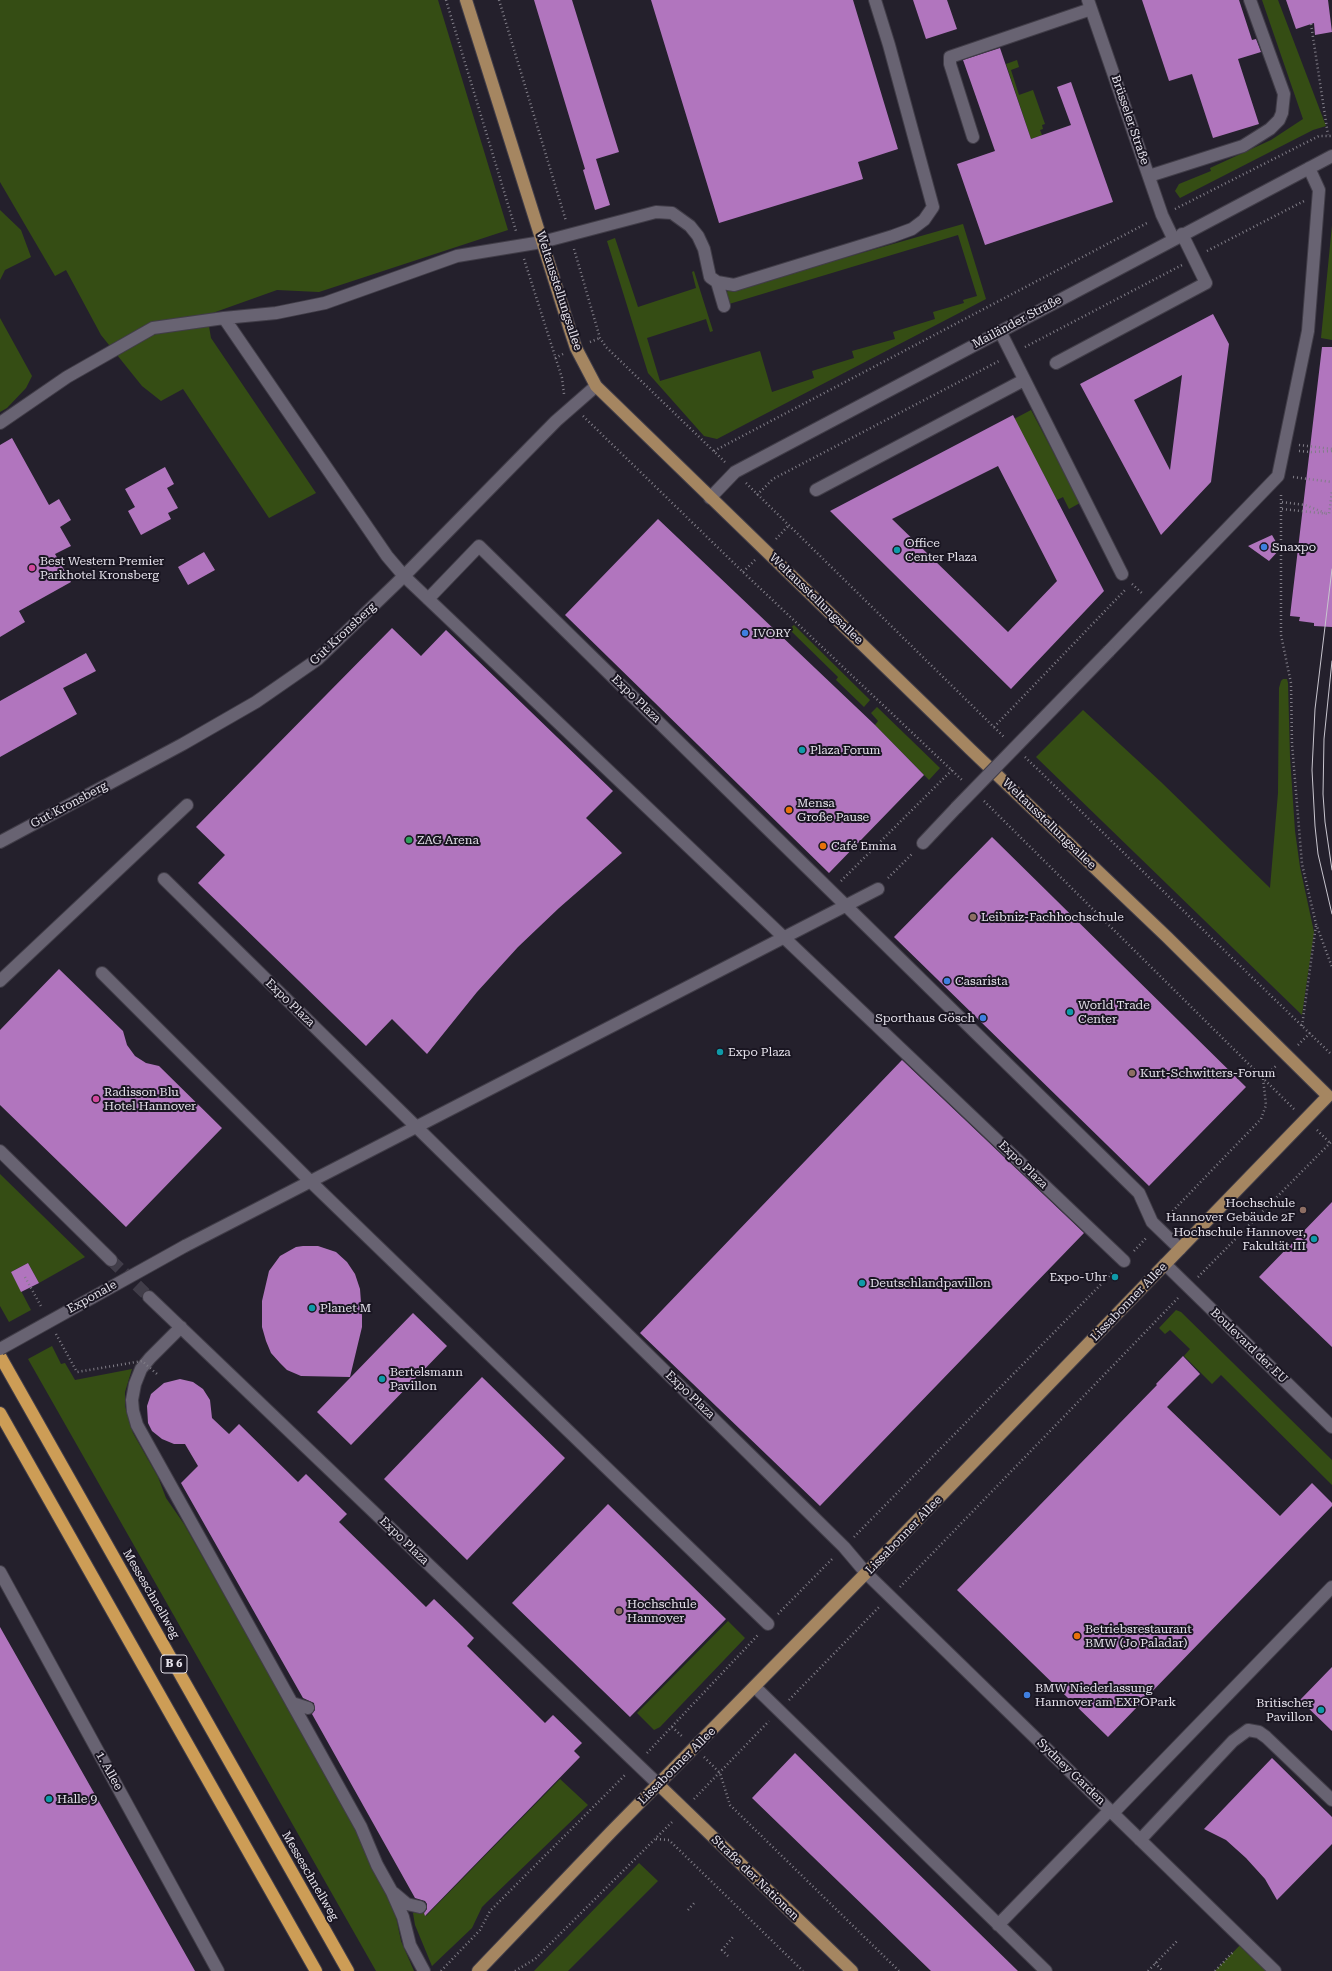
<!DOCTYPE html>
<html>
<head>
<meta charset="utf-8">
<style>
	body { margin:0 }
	canvas { display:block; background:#24202c }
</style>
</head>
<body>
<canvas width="1332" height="1971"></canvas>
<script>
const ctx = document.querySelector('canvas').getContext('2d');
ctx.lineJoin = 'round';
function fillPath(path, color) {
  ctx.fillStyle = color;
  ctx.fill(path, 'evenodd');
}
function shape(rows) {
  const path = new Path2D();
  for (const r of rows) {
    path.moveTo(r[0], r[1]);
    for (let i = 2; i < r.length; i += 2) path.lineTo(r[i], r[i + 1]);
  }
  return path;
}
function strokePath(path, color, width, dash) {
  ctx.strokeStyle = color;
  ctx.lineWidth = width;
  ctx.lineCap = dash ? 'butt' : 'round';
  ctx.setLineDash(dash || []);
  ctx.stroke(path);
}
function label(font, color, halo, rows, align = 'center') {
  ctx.font = font + ' "Roboto Serif",serif';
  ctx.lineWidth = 4;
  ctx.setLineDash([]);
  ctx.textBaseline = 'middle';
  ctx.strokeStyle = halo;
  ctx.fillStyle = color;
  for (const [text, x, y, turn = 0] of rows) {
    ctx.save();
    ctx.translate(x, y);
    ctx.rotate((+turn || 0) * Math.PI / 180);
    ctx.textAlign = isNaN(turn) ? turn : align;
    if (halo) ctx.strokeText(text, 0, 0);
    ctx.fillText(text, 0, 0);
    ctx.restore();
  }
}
const green = shape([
	[0,0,438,0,508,230,319,292,277,290,207,315,211,338,316,493,269,518,183,389,161,401,142,386,101,335,66,270,55,276,0,182],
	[1262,0,1278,0,1326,126,1313,130,1180,198,1175,191,1179,184,1211,171,1210,168,1271,140,1303,119],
	[1017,60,1019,67,1011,70,1019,95,1033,90,1045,124,1042,125,1043,129,1040,130,1042,135,1031,139,1006,64],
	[0,210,21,230,31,257,5,270,0,280],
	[963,224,986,299,717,439,704,436,648,373,607,241,615,238,638,307,696,288,692,272,694,271,713,331,710,332,706,319,647,338,660,381,760,351,772,392,814,378,812,371,854,358,852,351,895,339,893,332,935,319,933,312,964,303,963,300,977,296,958,235,729,304,725,292],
	[1332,225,1332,340,1321,338],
	[0,318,32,376,26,388,7,408,0,412],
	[1031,410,1080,503,1069,509,1063,497,1057,500,1014,419],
	[794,625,870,700,864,707,836,680,838,677,789,629],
	[1283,679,1287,679,1288,683,1290,757,1295,831,1300,867,1314,932,1302,1015,1036,757,1083,710,1161,782,1270,888,1278,793,1279,688,1281,681],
	[877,707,940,768,929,780,875,725,878,721,871,713],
	[0,1174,85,1257,39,1283,28,1263,11,1272,31,1310,9,1322,0,1306],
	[1176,1310,1181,1312,1332,1460,1332,1485,1221,1375,1212,1384,1184,1356,1190,1349,1170,1330,1165,1334,1159,1328],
	[52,1346,61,1364,65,1363,75,1380,132,1369,125,1392,125,1406,133,1433,158,1477,166,1498,184,1524,353,1823,374,1871,395,1912,401,1941,414,1971,376,1971,28,1359],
	[728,1621,745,1638,660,1727,654,1730,637,1713],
	[560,1779,588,1805,487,1902,482,1907,472,1928,432,1966,415,1925,413,1913,422,1909,426,1916],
	[639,1863,658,1881,568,1971,534,1971],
	[1244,1941,1275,1971,1215,1971]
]);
const building = shape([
	[534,0,572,0,619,152,596,159,610,205,595,210,583,170,585,169],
	[651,0,853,0,898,149,858,162,863,179,719,223],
	[913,0,947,0,957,29,926,39],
	[1142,0,1239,0,1252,40,1256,39,1261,52,1238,59,1259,124,1213,138,1192,74,1169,81],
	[1286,0,1328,0,1332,32,1315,35,1314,23,1296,29],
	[1000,48,1031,139,1071,125,1057,87,1071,82,1113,202,985,245,957,164,995,151,963,60],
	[1213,314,1229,344,1211,482,1161,535,1080,384],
	[1182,375,1170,470,1134,400],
	[1322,347,1332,347,1332,627,1314,626,1314,623,1299,621,1300,617,1290,616],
	[1013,415,1104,591,1011,689,830,511],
	[998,466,1057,581,1008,632,892,519],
	[12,438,49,505,59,499,71,520,60,527,71,546,55,554,71,582,19,611,25,622,0,637,0,445],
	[165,467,174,484,167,488,178,508,168,513,171,519,141,535,128,511,135,507,125,489],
	[658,519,875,725,924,775,829,873,565,615],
	[1272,535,1280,549,1269,561,1248,546],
	[204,552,215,570,188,585,178,567],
	[392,628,421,656,446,630,613,791,586,818,622,853,559,908,518,947,477,992,427,1054,392,1019,366,1046,198,883,225,855,196,827],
	[86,653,96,671,63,688,77,714,0,757,0,701],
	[992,837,1246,1087,1149,1186,894,937],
	[59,969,123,1031,127,1045,135,1056,146,1063,159,1066,222,1128,126,1227,0,1105,0,1030],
	[902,1060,1084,1233,820,1506,640,1333],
	[1332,1202,1332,1347,1259,1277],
	[303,1246,318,1246,336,1252,347,1262,355,1274,360,1289,362,1316,362,1327,350,1377,301,1376,287,1370,280,1363,271,1353,266,1341,262,1327,262,1301,269,1271,280,1256,296,1247],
	[28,1263,39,1283,21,1292,11,1272],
	[413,1313,447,1346,351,1445,317,1412],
	[1183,1356,1200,1374,1167,1407,1280,1516,1312,1483,1332,1503,1332,1506,1108,1737,957,1590,1157,1385,1156,1384],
	[482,1377,565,1458,467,1560,384,1479],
	[180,1379,193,1382,203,1389,210,1400,212,1418,229,1434,239,1424,298,1482,306,1474,347,1514,339,1522,426,1607,434,1599,462,1626,474,1638,467,1646,545,1723,553,1715,582,1743,574,1751,580,1757,425,1916,424,1913,427,1909,427,1904,425,1901,415,1898,312,1714,315,1710,314,1703,303,1698,181,1483,198,1466,185,1444,174,1444,162,1439,152,1431,148,1423,147,1406,151,1394,164,1383],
	[608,1504,726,1619,630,1717,512,1603],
	[0,1627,195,1971,0,1971],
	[1332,1667,1332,1731,1300,1700],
	[795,1753,849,1806,1018,1971,931,1971,752,1798],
	[1272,1758,1332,1817,1332,1844,1277,1900,1265,1879,1246,1858,1226,1840,1204,1829]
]);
const minorTunnel = shape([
	[111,1260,149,1297]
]);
const path = shape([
	[446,0,516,231],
	[499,0,566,221],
	[1311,24,1328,135],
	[1175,209,1319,136,1332,136],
	[574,249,600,338,606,347,725,462],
	[1207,251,1304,201],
	[524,259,562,378,564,394],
	[590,342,600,338],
	[1025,347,1182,265],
	[555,358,563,354],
	[583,416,743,572,963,781],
	[1299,445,1332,449],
	[714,451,1149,222],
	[1299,451,1311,452,1332,451],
	[1293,477,1332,482],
	[746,483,1004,737],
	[757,495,773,479,999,361],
	[1281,495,1281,635,1291,683,1292,744,1302,864,1316,924,1332,967],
	[1282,502,1305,505,1325,513],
	[1282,509,1329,514,1332,491],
	[776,539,789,525],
	[743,572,755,560],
	[1132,584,1143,594],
	[994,727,1126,589],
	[1025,757,1332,1055],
	[984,801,1294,1109],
	[888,878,913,853],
	[841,881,952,770],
	[1302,1026,1316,925],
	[1298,1045,1310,1033],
	[1263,1078,1277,1065],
	[1317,1130,1329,1142],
	[1167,1217,1261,1119,1266,1105,1263,1078],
	[1134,1251,1147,1237],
	[1198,1277,1332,1141],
	[854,1537,1114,1271],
	[900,1587,1178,1298],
	[778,1614,834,1557],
	[789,1700,879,1607],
	[672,1727,683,1737],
	[647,1753,758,1635],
	[704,1757,720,1773,730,1805,899,1971],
	[694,1799,769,1721],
	[656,1839,669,1840,803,1971],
	[688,1910,696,1901],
	[728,1956,722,1950,733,1937],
	[1155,1963,1163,1971],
	[441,1971,480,1930,490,1911,626,1774],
	[515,1971,535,1959,674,1820],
	[1148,1971,1178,1940],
	[1215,1971,1234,1951]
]);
const minor = shape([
	[875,0,889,45,933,207,924,220,912,229,893,236,734,285,717,282,710,277,704,249,698,236,690,226,672,213,656,212,542,242,457,256,325,303,276,313,224,318,387,556,404,576,1124,1261],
	[1088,0,1162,215,1173,238],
	[973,137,950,64,950,57,1091,9],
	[1149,176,1243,146,1270,129,1279,120,1282,113,1284,94,1250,0],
	[717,282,724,306],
	[1000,331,1122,574],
	[1056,363,1206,283,1182,234],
	[0,423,67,377,153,328,224,318],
	[816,490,1024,380],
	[710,498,735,472,1332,156],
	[428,599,479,546,1139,1193,1152,1222,1180,1249],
	[1109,651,1278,476,1308,331,1319,190,1309,168],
	[0,842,183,744,256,702,318,659,404,576,556,421,596,386],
	[923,843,956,808],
	[164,879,844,1547,866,1573,1275,1971],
	[102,973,310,1181,768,1624],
	[0,981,187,805],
	[0,1151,111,1260],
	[185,1246,878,889],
	[1165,1264,1332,1427],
	[149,1297,659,1785],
	[181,1327,150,1358,141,1369,135,1384,132,1400,133,1411,137,1425,361,1827,377,1865,392,1892,403,1917,410,1945,424,1971],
	[0,1572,218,1971],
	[755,1687,1046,1971],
	[292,1703,308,1708],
	[1113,1813,1332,1587],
	[1140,1840,1233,1741,1248,1730,1259,1732,1266,1737,1332,1800],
	[394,1893,407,1904,420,1907],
	[998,1925,1110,1810]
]);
const major = shape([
	[466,0,570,330,576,348,596,386,971,750,1167,937,1328,1096,866,1573,611,1832,478,1971],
	[659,1785,852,1971]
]);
const highway = shape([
	[0,1356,348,1971],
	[0,1413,316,1971]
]);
const tram = shape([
	[1332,569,1315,709,1312,770,1315,826,1318,854,1332,914],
	[1332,661,1324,739,1323,794,1325,822,1332,870]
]);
const pathBridge = shape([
	[25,1277,42,1308],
	[56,1334,77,1372,142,1361,157,1374]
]);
const minorBridge = shape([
	[956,808,1109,651],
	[0,1349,185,1246]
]);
const markers = [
	[1264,547,4,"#3f7fe0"],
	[897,550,4,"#0f9aa8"],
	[32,568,4,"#d1479c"],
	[745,633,4,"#3f7fe0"],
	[802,750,4,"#0f9aa8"],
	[789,810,4,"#e8710a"],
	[409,840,4,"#2e9e5b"],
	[823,846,4,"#e8710a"],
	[973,917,4,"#8d6e63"],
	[947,981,4,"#3f7fe0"],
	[1070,1012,4,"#0f9aa8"],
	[983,1018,4,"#3f7fe0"],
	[720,1052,4,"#0f9aa8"],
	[1132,1073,4,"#8d6e63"],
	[96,1099,4,"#d1479c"],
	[1303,1210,4,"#8d6e63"],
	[1314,1239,4,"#0f9aa8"],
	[1115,1277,4,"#0f9aa8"],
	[862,1283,4,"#0f9aa8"],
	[312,1308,4,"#0f9aa8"],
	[382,1379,4,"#0f9aa8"],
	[619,1611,4,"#8d6e63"],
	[1077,1636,4,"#e8710a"],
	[1027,1695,4,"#3f7fe0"],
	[1321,1710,4,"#0f9aa8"],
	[49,1799,4,"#0f9aa8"]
];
const shields = [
	[174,1664,26]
];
const shieldNames = [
	["B 6",174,1664]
];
const streetNames = [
	["Brüsseler Straße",1130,120,71],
	["Weltausstellungsallee",559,291,72],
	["Mailänder Straße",1017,322,-28],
	["Weltausstellungsallee",816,599,44],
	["Gut Kronsberg",343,634,-43],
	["Expo Plaza",636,699,44],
	["Gut Kronsberg",69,805,-28],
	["Weltausstellungsallee",1049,824,44],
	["Expo Plaza",290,1003,44],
	["Expo Plaza",1023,1165,44],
	["Exponale",92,1297,-29],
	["Lissabonner Allee",1129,1302,-46],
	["Boulevard der EU",1249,1346,44],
	["Expo Plaza",690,1395,44],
	["Lissabonner Allee",904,1535,-46],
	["Expo Plaza",404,1541,44],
	["Messeschnellweg",151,1594,60],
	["Lissabonner Allee",677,1766,-45],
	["1. Allee",109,1771,61],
	["Sydney Garden",1071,1772,44],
	["Messeschnellweg",310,1876,60],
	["Straße der Nationen",755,1878,44]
];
const poiNames = [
	["Office",905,543],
	["Center Plaza",905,557],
	["Snaxpo",1272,547],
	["Best Western Premier",40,561],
	["Parkhotel Kronsberg",40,575],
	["IVORY",753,633],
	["Plaza Forum",810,750],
	["Mensa",797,803],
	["Große Pause",797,817],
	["ZAG Arena",417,840],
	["Café Emma",831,846],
	["Leibniz-Fachhochschule",981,917],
	["Casarista",955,981],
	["World Trade",1078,1005],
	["Center",1078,1019],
	["Sporthaus Gösch",975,1018,"right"],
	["Expo Plaza",728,1052],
	["Kurt-Schwitters-Forum",1140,1073],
	["Radisson Blu",104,1092],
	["Hotel Hannover",104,1106],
	["Hochschule",1295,1203,"right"],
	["Hannover Gebäude 2F",1295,1217,"right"],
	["Hochschule Hannover,",1306,1232,"right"],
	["Fakultät III",1306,1246,"right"],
	["Expo-Uhr",1107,1277,"right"],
	["Deutschlandpavillon",870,1283],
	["Planet M",320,1308],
	["Bertelsmann",390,1372],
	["Pavillon",390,1386],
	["Hochschule",627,1604],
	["Hannover",627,1618],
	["Betriebsrestaurant",1085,1629],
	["BMW (Jo Paladar)",1085,1643],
	["BMW Niederlassung",1035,1688],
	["Hannover am EXPOPark",1035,1702],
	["Britischer",1313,1703,"right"],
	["Pavillon",1313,1717,"right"],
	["Halle 9",57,1799]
];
fillPath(green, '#354d14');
fillPath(building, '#b175be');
strokePath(minorTunnel, '#413d49', 12, [12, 6]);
strokePath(minor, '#413d48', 14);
strokePath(major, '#413d48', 14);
strokePath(highway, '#413d48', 14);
strokePath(path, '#817e88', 2.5, [1, 3]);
strokePath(minor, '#686372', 12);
strokePath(major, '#a58661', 12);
strokePath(highway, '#cd9d56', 12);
strokePath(tram, '#c8c5ce', 1);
strokePath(minorBridge, '#413d48', 14, []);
strokePath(pathBridge, '#817e88', 2.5, [1, 3]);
strokePath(minorBridge, '#686372', 12);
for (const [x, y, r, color] of markers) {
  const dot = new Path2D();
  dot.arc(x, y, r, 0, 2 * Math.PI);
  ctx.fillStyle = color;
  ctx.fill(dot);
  strokePath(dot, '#1a1622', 1.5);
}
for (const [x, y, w] of shields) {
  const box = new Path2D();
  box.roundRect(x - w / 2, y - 9, w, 18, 3);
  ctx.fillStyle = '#1a1622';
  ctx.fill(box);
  strokePath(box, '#e5e2eb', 1);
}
label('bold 11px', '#e5e2eb', null, shieldNames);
label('12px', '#e5e2eb', '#1a1622', streetNames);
label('12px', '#e5e2eb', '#1a1622', poiNames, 'left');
</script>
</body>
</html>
